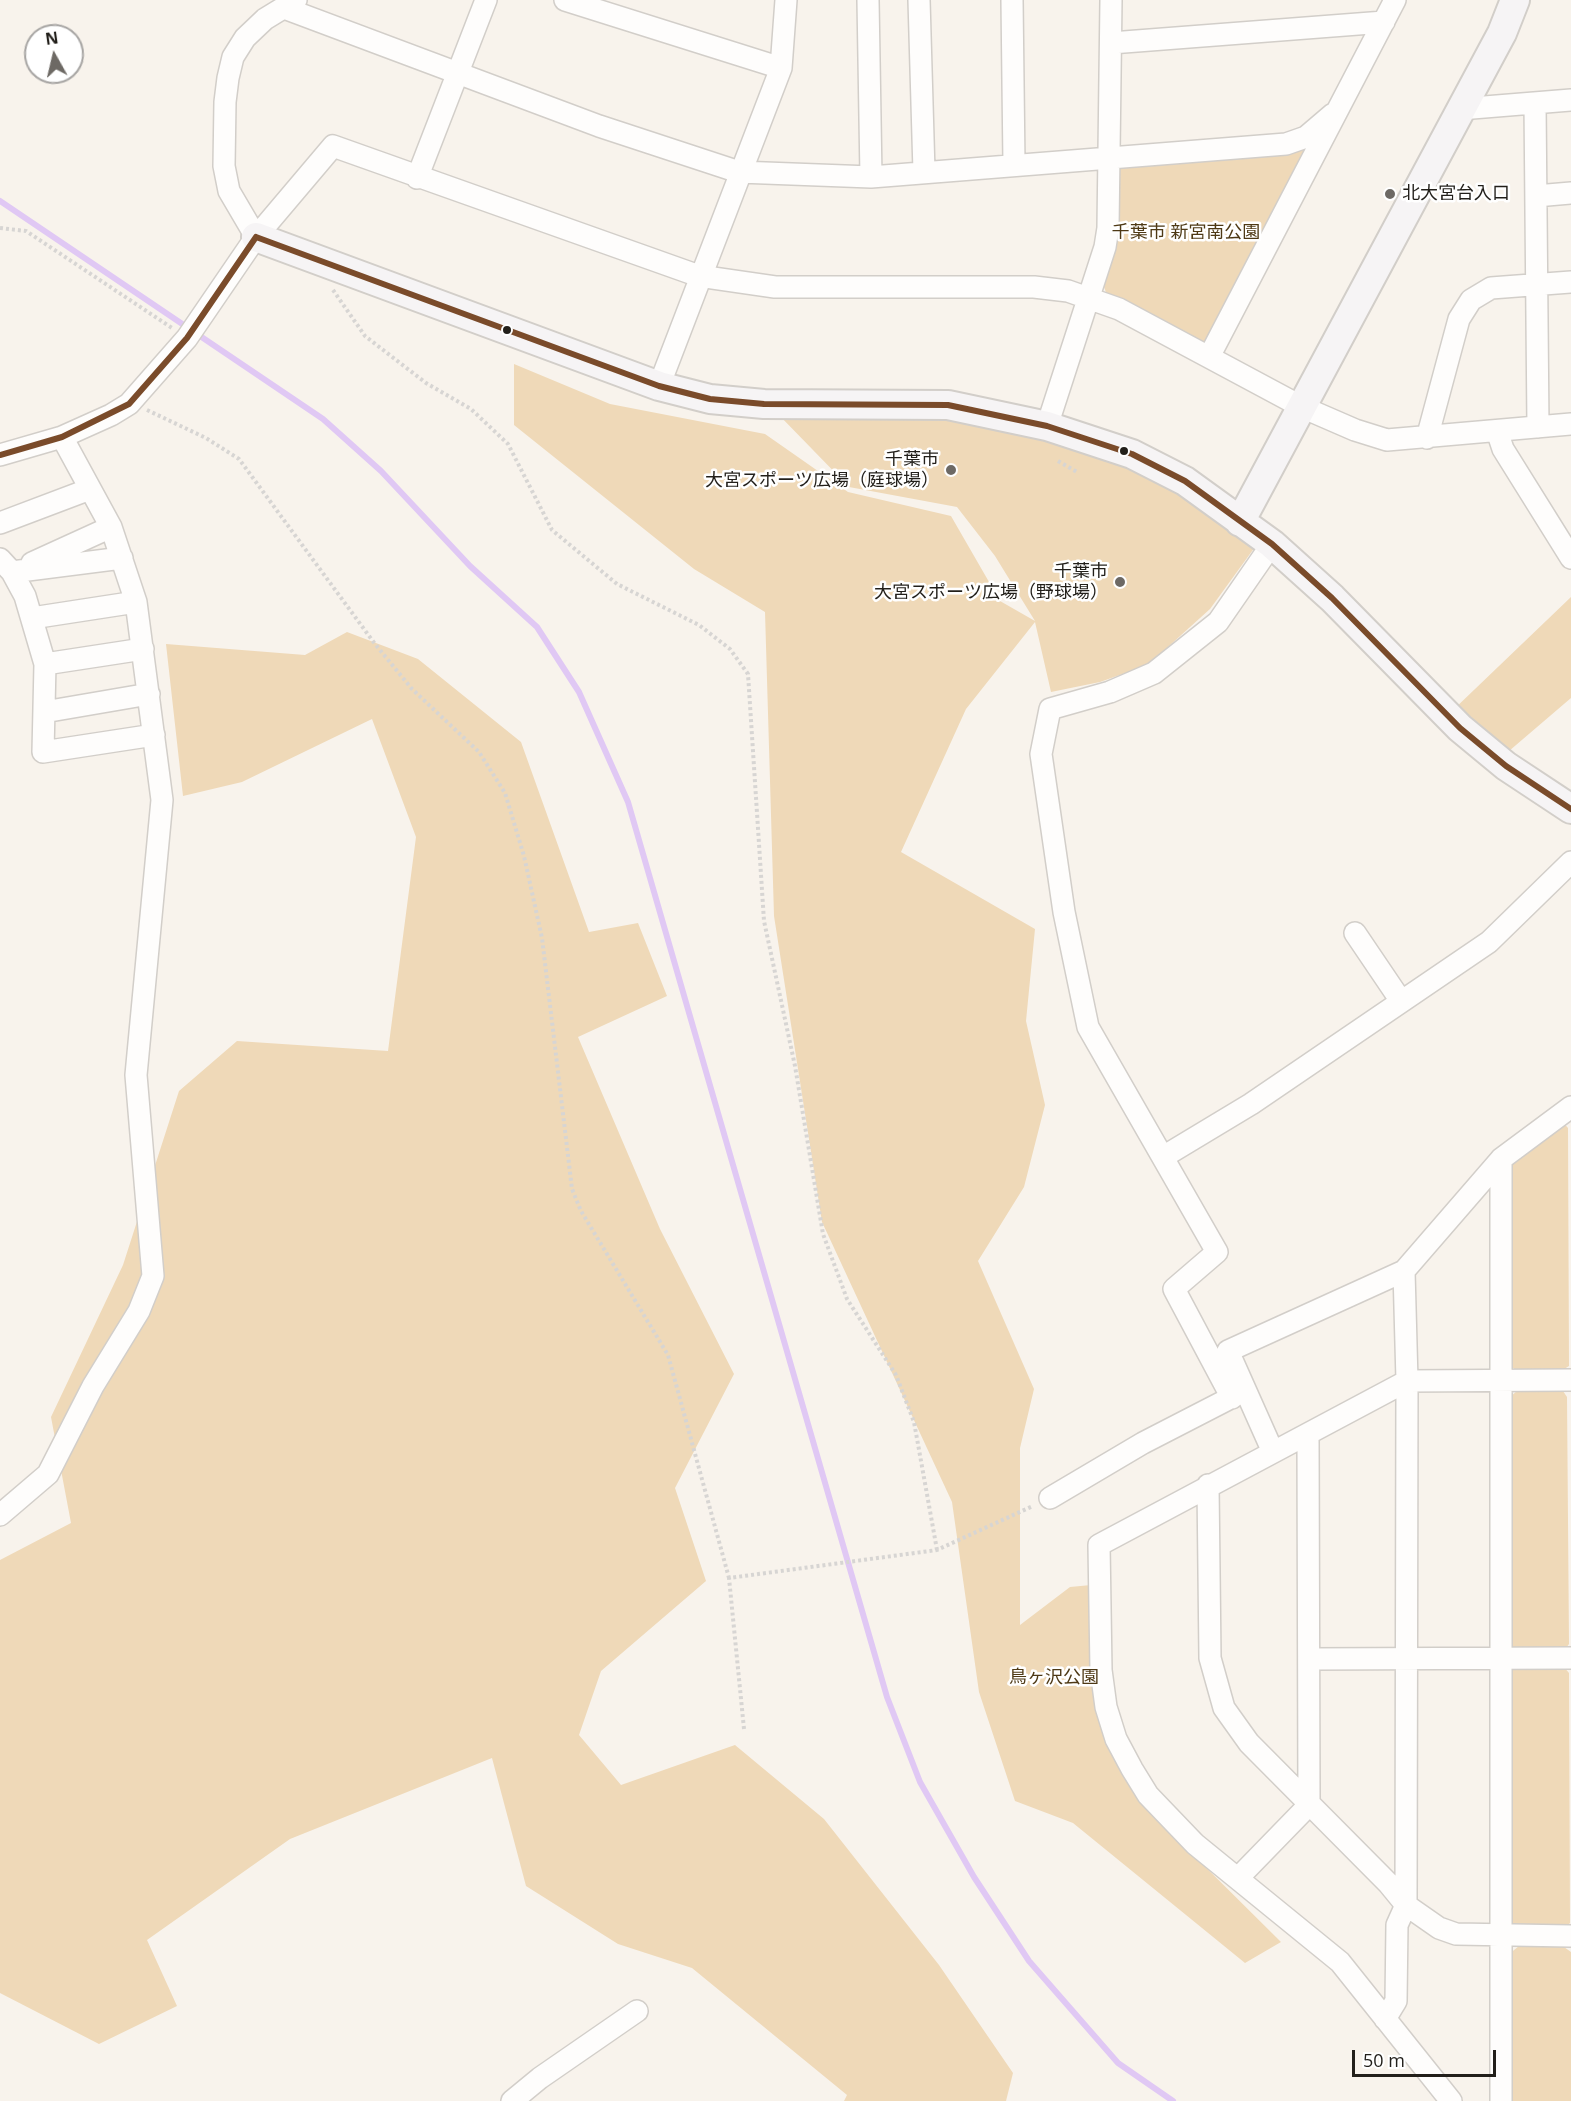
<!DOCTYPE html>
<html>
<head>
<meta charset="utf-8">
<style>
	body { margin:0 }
	#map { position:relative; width:1571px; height:2101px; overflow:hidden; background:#f8f3ec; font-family:"Open Sans",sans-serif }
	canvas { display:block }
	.north { position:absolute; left:24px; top:24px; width:60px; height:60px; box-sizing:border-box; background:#fff; border:2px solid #a7a5a3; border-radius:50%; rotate:352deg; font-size:16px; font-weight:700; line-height:24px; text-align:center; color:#221f1a }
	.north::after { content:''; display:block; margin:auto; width:21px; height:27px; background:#6d6964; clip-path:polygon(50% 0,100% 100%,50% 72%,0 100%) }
	.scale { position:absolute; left:1352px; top:2050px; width:144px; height:27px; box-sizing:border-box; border:3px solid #221f1a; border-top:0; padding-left:8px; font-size:18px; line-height:21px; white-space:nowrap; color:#221f1a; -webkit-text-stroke:4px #fff; paint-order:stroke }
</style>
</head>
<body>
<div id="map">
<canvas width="1571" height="2101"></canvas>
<div class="north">N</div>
<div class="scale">50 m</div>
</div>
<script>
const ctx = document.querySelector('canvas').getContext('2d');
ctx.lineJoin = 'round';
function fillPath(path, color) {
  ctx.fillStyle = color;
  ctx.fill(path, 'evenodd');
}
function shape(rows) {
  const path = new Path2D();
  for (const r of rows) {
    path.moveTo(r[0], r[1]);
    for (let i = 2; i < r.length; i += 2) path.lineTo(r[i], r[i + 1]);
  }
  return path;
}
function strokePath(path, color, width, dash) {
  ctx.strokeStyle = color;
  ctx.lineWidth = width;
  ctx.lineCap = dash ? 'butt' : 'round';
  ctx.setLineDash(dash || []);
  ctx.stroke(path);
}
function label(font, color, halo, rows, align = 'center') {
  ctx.font = font + ' "Open Sans","Noto Sans JP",sans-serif';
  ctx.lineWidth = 5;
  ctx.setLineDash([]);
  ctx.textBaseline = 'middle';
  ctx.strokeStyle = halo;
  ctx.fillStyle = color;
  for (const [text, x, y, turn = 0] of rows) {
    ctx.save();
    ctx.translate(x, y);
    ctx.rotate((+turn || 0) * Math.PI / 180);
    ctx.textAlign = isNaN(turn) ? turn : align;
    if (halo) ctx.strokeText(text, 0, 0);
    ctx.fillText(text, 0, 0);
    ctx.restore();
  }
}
const green = shape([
	[1305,147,1308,154,1208,340,1201,342,1107,295,1104,287,1117,225,1120,169,1125,165],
	[514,364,610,404,765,434,848,492,951,516,1000,601,1035,621,995,556,957,507,849,487,776,412,993,421,1146,471,1171,485,1255,547,1210,609,1148,665,1100,682,1051,692,1035,622,966,709,901,852,1035,929,1026,1021,1045,1105,1024,1187,978,1261,1034,1389,1020,1448,1020,1625,1070,1587,1091,1585,1092,1665,1148,1810,1281,1942,1245,1963,1073,1823,1015,1801,979,1692,952,1502,822,1222,774,916,765,612,694,569,514,425],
	[1571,597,1571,698,1502,757,1451,712],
	[347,632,418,659,521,742,589,932,638,923,667,996,578,1037,660,1229,734,1374,675,1488,706,1581,601,1671,579,1735,621,1785,735,1745,824,1819,939,1965,1013,2073,1006,2101,844,2101,847,2095,692,1968,618,1944,526,1886,492,1758,290,1839,147,1940,177,2006,99,2044,0,1993,0,1560,71,1523,51,1417,123,1265,179,1091,237,1041,388,1051,416,837,372,719,242,782,183,796,166,644,305,655],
	[1560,1119,1568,1128,1569,1366,1561,1371,1517,1371,1508,1364,1507,1167],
	[1517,1391,1563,1391,1567,1397,1569,1644,1563,1652,1516,1654,1508,1646,1510,1397],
	[1514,1666,1563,1666,1569,1673,1570,1923,1564,1929,1520,1929,1510,1923,1510,1672],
	[1519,1946,1564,1947,1571,1952,1571,2101,1507,2101,1508,1955]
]);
const stream = shape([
	[0,201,323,419,381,471,470,566,537,627,579,692,628,802,887,1697,920,1782,974,1877,1029,1961,1118,2063,1173,2101]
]);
const path = shape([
	[0,228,26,231,172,328],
	[333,290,365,336,426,383,471,409,508,444,552,530,617,584,699,625,730,649,748,674,764,921,795,1066,823,1234,847,1299,896,1375,914,1422,937,1550],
	[147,410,206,438,239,459,375,644,412,689,479,752,505,793,524,856,542,938,572,1189,581,1211,668,1355,729,1578],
	[1058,461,1077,472],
	[744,1729,729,1578,937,1550,1033,1506]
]);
const street = shape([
	[565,0,781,68],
	[868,0,871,177],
	[919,0,924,172],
	[1012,0,1014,164],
	[284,8,599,126,739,172,871,177,1286,144,1306,137,1333,114],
	[1111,43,1384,22],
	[1535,103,1538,427],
	[1460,109,1571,100],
	[417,178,486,0],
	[1536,196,1571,193],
	[256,237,229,191,224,166,225,102,228,78,233,57,245,38,265,19,296,0],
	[1209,357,1395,0],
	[659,386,781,68,786,0],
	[1047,426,1105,247,1108,228,1111,0],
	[1497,431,1503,449,1571,558],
	[1427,438,1459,319,1471,300,1491,288,1571,282],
	[0,455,62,437,111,415,129,404,187,338,256,237,333,146,699,276,775,287,1034,287,1068,291,1119,309,1302,407,1355,430,1387,440,1571,424],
	[0,523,90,489],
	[0,559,12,572,25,596,45,664,43,752,154,735],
	[32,563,111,527],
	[12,572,122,558],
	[32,618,136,602],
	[45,664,143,649],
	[44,712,149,694],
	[1355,933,1401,1001],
	[1163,1157,1251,1104,1489,942,1571,862],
	[1232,1398,1174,1289,1217,1252,1088,1027,1064,912,1041,754,1050,709,1110,692,1154,673,1218,622,1272,544],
	[1273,1452,1228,1351,1404,1271,1501,1159,1571,1107],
	[1208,1485,1210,1658,1224,1708,1249,1743,1388,1883,1406,1905,1439,1928,1456,1934,1571,1936],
	[1050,1498,1143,1443,1244,1391],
	[0,1515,48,1474,93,1386,139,1311,153,1276,136,1075,162,800,136,602,111,527,62,437],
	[1310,1659,1571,1658],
	[1238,1878,1309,1805,1308,1434],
	[1385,2019,1396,2001,1397,1925,1406,1905,1407,1381,1404,1271],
	[512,2101,540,2078,637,2011],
	[1451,2101,1340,1962,1195,1844,1148,1795,1132,1769,1116,1739,1106,1707,1101,1670,1099,1545,1407,1381,1571,1380],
	[1501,2101,1501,1159]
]);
const secondary = shape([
	[256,237,659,386,710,399,764,404,948,405,1047,426,1132,454,1185,481,1272,544,1332,598,1460,728,1506,766,1571,809],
	[1240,522,1502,33,1515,0]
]);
const bus1 = shape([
	[256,237,659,386,710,399,764,404,948,405,1047,426,1132,454,1185,481,1272,544,1332,598,1460,728,1506,766,1571,809],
	[0,455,62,437,129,404,187,338,256,237]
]);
const markers = [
	[1390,194,6,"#6d6964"],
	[507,330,5,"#221f1a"],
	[1124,451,5,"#221f1a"],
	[951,470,6,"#6d6964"],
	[1120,582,6,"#6d6964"]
];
const poiNames = [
	["北大宮台入口",1402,194,"left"],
	["千葉市",939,460],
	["大宮スポーツ広場（庭球場）",939,481],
	["千葉市",1108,572],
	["大宮スポーツ広場（野球場）",1108,593]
];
const parkNames = [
	["千葉市 新宮南公園",1186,233],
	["鳥ヶ沢公園",1054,1678]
];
fillPath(green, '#efd9b8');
strokePath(stream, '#e0c8f4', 6);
strokePath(street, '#d2cec9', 24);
strokePath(secondary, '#d2cec9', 32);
strokePath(path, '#d7d5d3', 4, [3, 3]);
strokePath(street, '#fefdfc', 21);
strokePath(secondary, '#f6f4f5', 28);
strokePath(bus1, '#7a4b2a', 6);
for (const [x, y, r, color] of markers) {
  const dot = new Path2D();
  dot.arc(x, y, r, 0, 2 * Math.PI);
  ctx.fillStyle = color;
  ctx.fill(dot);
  strokePath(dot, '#fff', 2);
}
label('18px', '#221f1a', '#fff', poiNames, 'right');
label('18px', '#4e3915', '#fff', parkNames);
</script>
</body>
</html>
